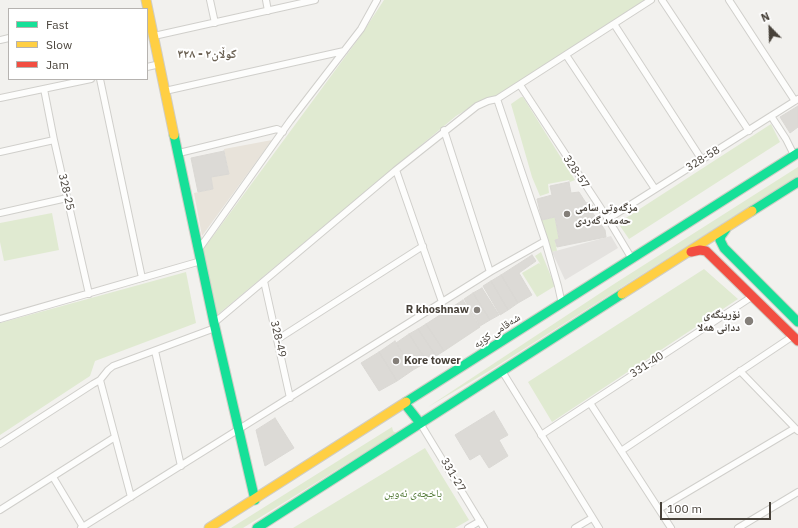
<!DOCTYPE html>
<html>
<head>
<meta charset="utf-8">
<style>
	body { margin:0 }
	#map { position:relative; width:798px; height:528px; overflow:hidden; background:#f2f1ee; font-family:"IBM Plex Sans",sans-serif }
	canvas { display:block }
	.legend { position:absolute; left:8px; top:8px; width:140px; height:72px; box-sizing:border-box; background:#fff; border:1px solid #b6b3b0; margin:0; padding:5px 7px; list-style:none; font-size:12px; color:#48423a }
	.legend li { display:flex; align-items:center; gap:8px; height:20px }
	.legend b { width:20px; border:1px solid #b6b3b0 }
	.north { position:absolute; left:750px; top:8px; width:40px; height:40px; -webkit-text-stroke:3px #fff; paint-order:stroke; rotate:337deg; font-size:11px; font-weight:700; line-height:16px; text-align:center; color:#48423a }
	.north::after { content:''; display:block; margin:auto; width:14px; height:18px; background:#48423a; clip-path:polygon(50% 0,100% 100%,50% 72%,0 100%) }
	.scale { position:absolute; left:660px; top:502px; width:111px; height:18px; box-sizing:border-box; border:2px solid #48423a; border-top:0; padding-left:5px; font-size:12px; line-height:14px; white-space:nowrap; color:#48423a; -webkit-text-stroke:3px #fff; paint-order:stroke }
</style>
</head>
<body>
<div id="map">
<canvas width="798" height="528"></canvas>
<ul class="legend">
<li><b style="height:5px;background:#16e098"></b>Fast</li>
<li><b style="height:5px;background:#ffcf43"></b>Slow</li>
<li><b style="height:5px;background:#f24e42"></b>Jam</li>
</ul>
<div class="north">N</div>
<div class="scale">100 m</div>
</div>
<script>
const ctx = document.querySelector('canvas').getContext('2d');
ctx.lineJoin = 'round';
function fillPath(path, color) {
  ctx.fillStyle = color;
  ctx.fill(path, 'evenodd');
}
function shape(rows) {
  const path = new Path2D();
  for (const r of rows) {
    path.moveTo(r[0], r[1]);
    for (let i = 2; i < r.length; i += 2) path.lineTo(r[i], r[i + 1]);
  }
  return path;
}
function strokePath(path, color, width, dash) {
  ctx.strokeStyle = color;
  ctx.lineWidth = width;
  ctx.lineCap = dash ? 'butt' : 'round';
  ctx.setLineDash(dash || []);
  ctx.stroke(path);
}
function label(font, color, halo, rows, align = 'center') {
  ctx.font = font + ' "IBM Plex Sans","Noto Naskh Arabic",sans-serif';
  ctx.lineWidth = 4;
  ctx.setLineDash([]);
  ctx.textBaseline = 'middle';
  ctx.strokeStyle = halo;
  ctx.fillStyle = color;
  for (const [text, x, y, turn = 0] of rows) {
    ctx.save();
    ctx.translate(x, y);
    ctx.rotate((+turn || 0) * Math.PI / 180);
    ctx.textAlign = isNaN(turn) ? turn : align;
    if (halo) ctx.strokeText(text, 0, 0);
    ctx.fillText(text, 0, 0);
    ctx.restore();
  }
}
const education = shape([
	[272,140,202,236,194,193,213,189,211,177,229,173,224,149]
]);
const green = shape([
	[384,0,646,0,495,101,486,98,456,116,216,316,202,251,359,38],
	[521,97,523,97,575,180,570,182,569,180,548,184,549,193,540,196,532,177,511,104],
	[771,124,780,142,629,239,618,223],
	[798,167,798,176,489,371,428,407,614,284],
	[52,213,59,250,4,261,0,242,0,223],
	[555,217,559,239,555,240,557,251,552,252,538,221],
	[541,252,555,286,537,297,522,273,539,263,541,265,535,256],
	[704,269,738,299,552,422,528,382],
	[186,272,196,323,95,361,90,376,0,435,0,323],
	[392,427,393,431,396,433,243,528,231,528],
	[425,448,469,520,455,528,293,528]
]);
const parking = shape([
	[611,236,618,248,565,280,552,252]
]);
const building = shape([
	[798,106,798,127,790,133,780,117,798,106],
	[224,151,229,174,211,177,213,189,198,192,191,158,224,151],
	[569,182,571,193,579,192,586,203,590,202,594,208,592,212,605,230,606,237,557,247,555,240,559,239,555,217,542,220,537,199,552,195,550,186,569,182],
	[532,255,536,261,519,273,532,295,518,303,501,275,532,255],
	[501,275,518,303,508,310,491,281,501,275],
	[491,281,508,310,500,315,483,286,491,281],
	[482,288,499,315,490,320,473,293,482,288],
	[473,293,490,320,480,326,464,299,473,293],
	[463,300,480,327,444,351,426,324,463,300],
	[426,324,444,351,436,356,418,329,426,324],
	[418,329,436,356,427,362,409,334,418,329],
	[409,334,427,362,413,370,396,343,409,334],
	[395,341,413,370,397,381,379,352,395,341],
	[379,352,397,381,379,391,361,363,379,352],
	[494,411,508,435,499,440,508,456,489,468,480,454,470,460,455,435,494,411],
	[275,418,294,448,265,466,256,430,275,418]
]);
const street = shape([
	[210,0,215,23],
	[266,0,268,11],
	[662,0,749,131],
	[729,0,795,101],
	[614,24,702,160],
	[154,36,315,0],
	[0,40,9,38],
	[566,55,655,189],
	[147,67,160,64],
	[100,79,142,278],
	[520,85,608,219,632,259],
	[44,89,54,140,89,294],
	[165,91,344,51],
	[0,98,91,79],
	[497,99,545,241,558,286,562,304],
	[771,116,786,139,794,155],
	[444,130,490,272],
	[0,152,54,140],
	[179,153,277,129,283,132],
	[396,170,442,302],
	[0,213,67,198],
	[608,219,798,99],
	[199,249,290,121,361,29,377,0],
	[264,281,290,398],
	[0,319,201,261],
	[214,323,396,170,477,106,488,101,497,99,651,0],
	[278,339,423,246],
	[155,351,181,466],
	[502,371,599,528],
	[740,371,798,431],
	[100,380,131,497],
	[590,403,671,528],
	[420,423,484,528],
	[541,435,753,296],
	[0,444,93,384,100,380,108,370,113,366,215,328],
	[621,451,793,336],
	[53,477,83,527],
	[659,509,795,428],
	[0,510,115,437],
	[81,528,490,272,545,241],
	[468,528,480,521],
	[575,528,592,518],
	[738,528,798,492]
]);
const fast = shape([
	[174,135,214,323,255,500],
	[752,211,798,182],
	[726,229,721,236,720,240,724,248,798,322],
	[406,402,798,153],
	[405,404,420,423],
	[257,528,622,294]
]);
const slow = shape([
	[146,0,174,135],
	[622,294,752,211],
	[209,528,406,402]
]);
const jam = shape([
	[691,252,700,250,706,251,798,341]
]);
const markers = [
	[567,214,4,"#847f79"],
	[477,310,4,"#847f79"],
	[749,321,5,"#847f79"],
	[396,361,4,"#847f79"]
];
const streetNames = [
	["328-58",703,159,-32],
	["328-57",576,172,56],
	["328-25",66,192,77],
	["شەقامی کۆیە",497,331,-33],
	["328-49",278,339,77],
	["331-40",647,365,-33],
	["331-27",453,475,59]
];
const poiNames = [
	["مزگەوتی سامی",575,208],
	["حەمەد گەردی",575,221],
	["R khoshnaw",469,310,"right"],
	["نۆرینگەی",740,315,"right"],
	["ددانی هەلا",740,328,"right"],
	["Kore tower",404,361]
];
const parkNames = [
	["باخچەی ئەوین",413,494]
];
const neighbourhoodNames = [
	["گوڵان٢ - ٣٢٨",207,55]
];
fillPath(education, '#e8e3da');
fillPath(green, '#e0ead1');
fillPath(parking, '#e4e2df');
fillPath(building, '#dcdad6');
strokePath(building, '#dad8d4', 1);
strokePath(street, '#d0cfcb', 8);
strokePath(fast, '#d0cdc5', 11);
strokePath(slow, '#d0cdc5', 11);
strokePath(jam, '#d0cdc5', 11);
strokePath(street, '#fdfdfc', 6);
strokePath(fast, '#16e098', 9);
strokePath(slow, '#ffcf43', 9);
strokePath(jam, '#f24e42', 9);
for (const [x, y, r, color] of markers) {
  const dot = new Path2D();
  dot.arc(x, y, r, 0, 2 * Math.PI);
  ctx.fillStyle = color;
  ctx.fill(dot);
  strokePath(dot, '#fff', 1.5);
}
label('11px', '#48423a', '#fff', streetNames);
label('bold 11px', '#48423a', '#fff', poiNames, 'left');
label('11px', '#4e7632', '#fff', parkNames);
label('bold 12px', '#6a6052', '#fff', neighbourhoodNames);
</script>
</body>
</html>
